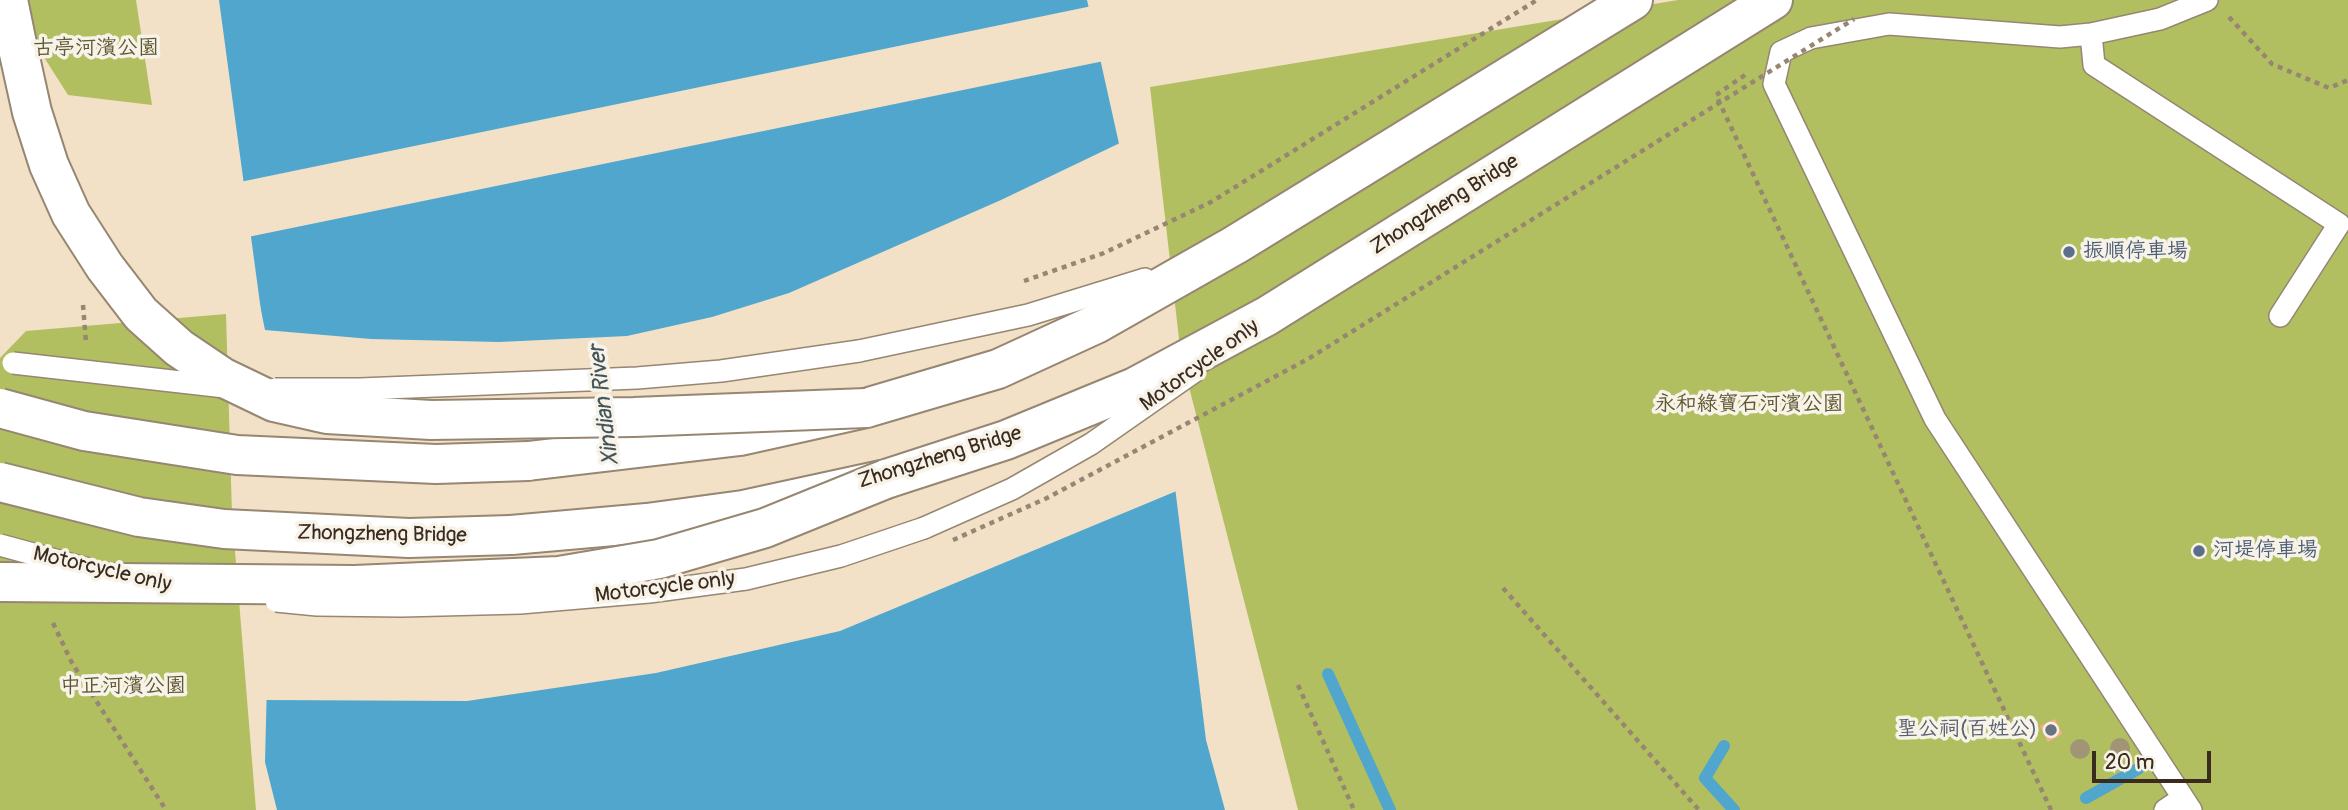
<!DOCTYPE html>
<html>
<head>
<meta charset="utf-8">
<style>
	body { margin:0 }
	#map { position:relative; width:2348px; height:810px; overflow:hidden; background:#f2e1c6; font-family:Pangolin,sans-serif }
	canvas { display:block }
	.scale { position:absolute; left:2092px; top:751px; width:119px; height:32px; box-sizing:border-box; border:4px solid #3b2a1e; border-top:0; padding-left:9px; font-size:21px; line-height:24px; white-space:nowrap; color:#3b2a1e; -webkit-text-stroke:5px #f7f3e8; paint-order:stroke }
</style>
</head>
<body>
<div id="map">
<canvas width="2348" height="810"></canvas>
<div class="scale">20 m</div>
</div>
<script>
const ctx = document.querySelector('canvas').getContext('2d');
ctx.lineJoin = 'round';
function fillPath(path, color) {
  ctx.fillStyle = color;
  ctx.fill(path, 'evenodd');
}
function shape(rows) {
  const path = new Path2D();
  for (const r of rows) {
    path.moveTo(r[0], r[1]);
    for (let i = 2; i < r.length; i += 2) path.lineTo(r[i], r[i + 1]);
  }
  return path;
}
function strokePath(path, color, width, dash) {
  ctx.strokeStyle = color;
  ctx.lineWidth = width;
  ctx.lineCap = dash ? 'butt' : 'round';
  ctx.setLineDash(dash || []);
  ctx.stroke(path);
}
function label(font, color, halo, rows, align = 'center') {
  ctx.font = font + ' Pangolin,"LXGW WenKai TC",sans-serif';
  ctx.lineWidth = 7;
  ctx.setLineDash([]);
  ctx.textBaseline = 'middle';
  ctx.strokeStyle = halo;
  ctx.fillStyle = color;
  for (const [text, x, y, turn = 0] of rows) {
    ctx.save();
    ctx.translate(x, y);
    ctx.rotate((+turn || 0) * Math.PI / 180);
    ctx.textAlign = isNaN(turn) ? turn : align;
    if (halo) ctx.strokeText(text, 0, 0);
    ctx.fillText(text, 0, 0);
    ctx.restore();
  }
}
const green = shape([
	[16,0,136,0,152,105,68,95,19,18],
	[1678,0,2348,0,2348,810,1298,810,1181,356,1150,87],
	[226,314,232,514,256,810,0,810,0,358,26,331]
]);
const water = shape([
	[219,0,1087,0,1150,283,1206,740,1225,810,277,810,265,762,270,561,269,370]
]);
const pier = shape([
	[1092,6,1104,61,248,237,240,182],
	[1122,142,1154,283,1179,490,840,631,656,673,467,701,263,700,267,561,266,370,252,266,265,330,371,339,499,342,627,336,712,317,789,293,1001,200]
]);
const stream = shape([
	[1328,674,1390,810],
	[1724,746,1705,778,1734,810],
	[2086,798,2138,769]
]);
const building = shape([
	[2055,719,2062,734,2048,742,2040,726]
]);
const path = shape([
	[2229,17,2272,64,2329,88,2348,80],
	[1745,75,1716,95,2051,810],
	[1024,281,1104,253,1211,202,1537,0],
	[83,305,86,342],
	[1503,588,1699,810],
	[53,623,72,663,166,810],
	[1298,685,1354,810]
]);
const lane = shape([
	[2091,34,2094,65,2339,224,2280,316],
	[859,351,1028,315,1145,279],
	[924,528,1012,489,1091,444,1194,372],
	[2165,810,2183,798],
	[2191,810,1935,419,1774,84,1781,52,1811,38,1889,24,2060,37,2091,34,2160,19,2207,0]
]);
const secondary = shape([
	[528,461,740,436,866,408,998,369,1096,324,1235,245,1633,0],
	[511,535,647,523,743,510,886,479,1006,440,1135,387,1267,316,1773,0]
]);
const highway = shape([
	[8,0,17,44]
]);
const pathBridge = shape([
	[953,540,1047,498,1308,359,1854,19]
]);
const laneBridge = shape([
	[13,363,225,387],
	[275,389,360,389,637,378,721,371,859,351],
	[0,545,92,570],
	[276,601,317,605,402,606,520,603,649,592,746,579,841,556,924,528]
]);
const secondaryBridge = shape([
	[0,408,84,431,237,455,436,464,528,461],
	[0,482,139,517,224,529,409,538,511,535]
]);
const highwayBridge = shape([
	[17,44,32,112,49,165,71,214,105,267,141,314,179,348,222,377,274,402,327,414,431,420,634,417,866,408],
	[0,582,355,585,559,576,659,559,765,528,886,479]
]);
const trees = [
	[2120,748],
	[2080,749]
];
const markers = [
	[2069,252,7,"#5c6f8a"],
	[2199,551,7,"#5c6f8a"],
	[2051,730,7,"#6b7280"]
];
const parkNames = [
	["古亭河濱公園",96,49],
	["永和綠寶石河濱公園",1749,405],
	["中正河濱公園",123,687]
];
const streetNames = [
	["Zhongzheng Bridge",1445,205,-32],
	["Motorcycle only",1200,366,-36],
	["Zhongzheng Bridge",940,458,-17],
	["Zhongzheng Bridge",382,535,1],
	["Motorcycle only",102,570,13],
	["Motorcycle only",665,588,-7]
];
const serviceNames = [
	["振順停車場",2083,252],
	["河堤停車場",2213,551]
];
const worshipNames = [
	["聖公祠(百姓公)",2037,730]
];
const waterNames = [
	["Xindian River",605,405,-97]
];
fillPath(green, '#b2bf61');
fillPath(water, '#51a6cd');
fillPath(pier, '#f2e1c6');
strokePath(stream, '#51a6cd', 12);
fillPath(building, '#fdac89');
strokePath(lane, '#968672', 24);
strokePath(secondary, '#968672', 42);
strokePath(highway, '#968672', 42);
strokePath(path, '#968672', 4.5, [5, 5]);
strokePath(lane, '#fff', 21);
strokePath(secondary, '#fff', 38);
strokePath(highway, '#fff', 38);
strokePath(laneBridge, '#968672', 24, []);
strokePath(secondaryBridge, '#968672', 42, []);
strokePath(highwayBridge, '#968672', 42, []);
strokePath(pathBridge, '#968672', 4.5, [5, 5]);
strokePath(laneBridge, '#fff', 21);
strokePath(secondaryBridge, '#fff', 38);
strokePath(highwayBridge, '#fff', 38);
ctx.fillStyle = '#a19575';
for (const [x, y] of trees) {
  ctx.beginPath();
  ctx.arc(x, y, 10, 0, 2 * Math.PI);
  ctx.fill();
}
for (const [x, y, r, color] of markers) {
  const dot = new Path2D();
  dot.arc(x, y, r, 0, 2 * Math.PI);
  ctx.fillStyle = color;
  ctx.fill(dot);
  strokePath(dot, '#f7f3e8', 2.5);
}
label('21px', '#5f5732', '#f7f3e8', parkNames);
label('21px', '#3b2a1e', '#f7f3e8', streetNames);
label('21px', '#4e5e75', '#f7f3e8', serviceNames, 'left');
label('21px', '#5b616d', '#f7f3e8', worshipNames, 'right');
label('italic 23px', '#43555b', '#f7f3e8', waterNames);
</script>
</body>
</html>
